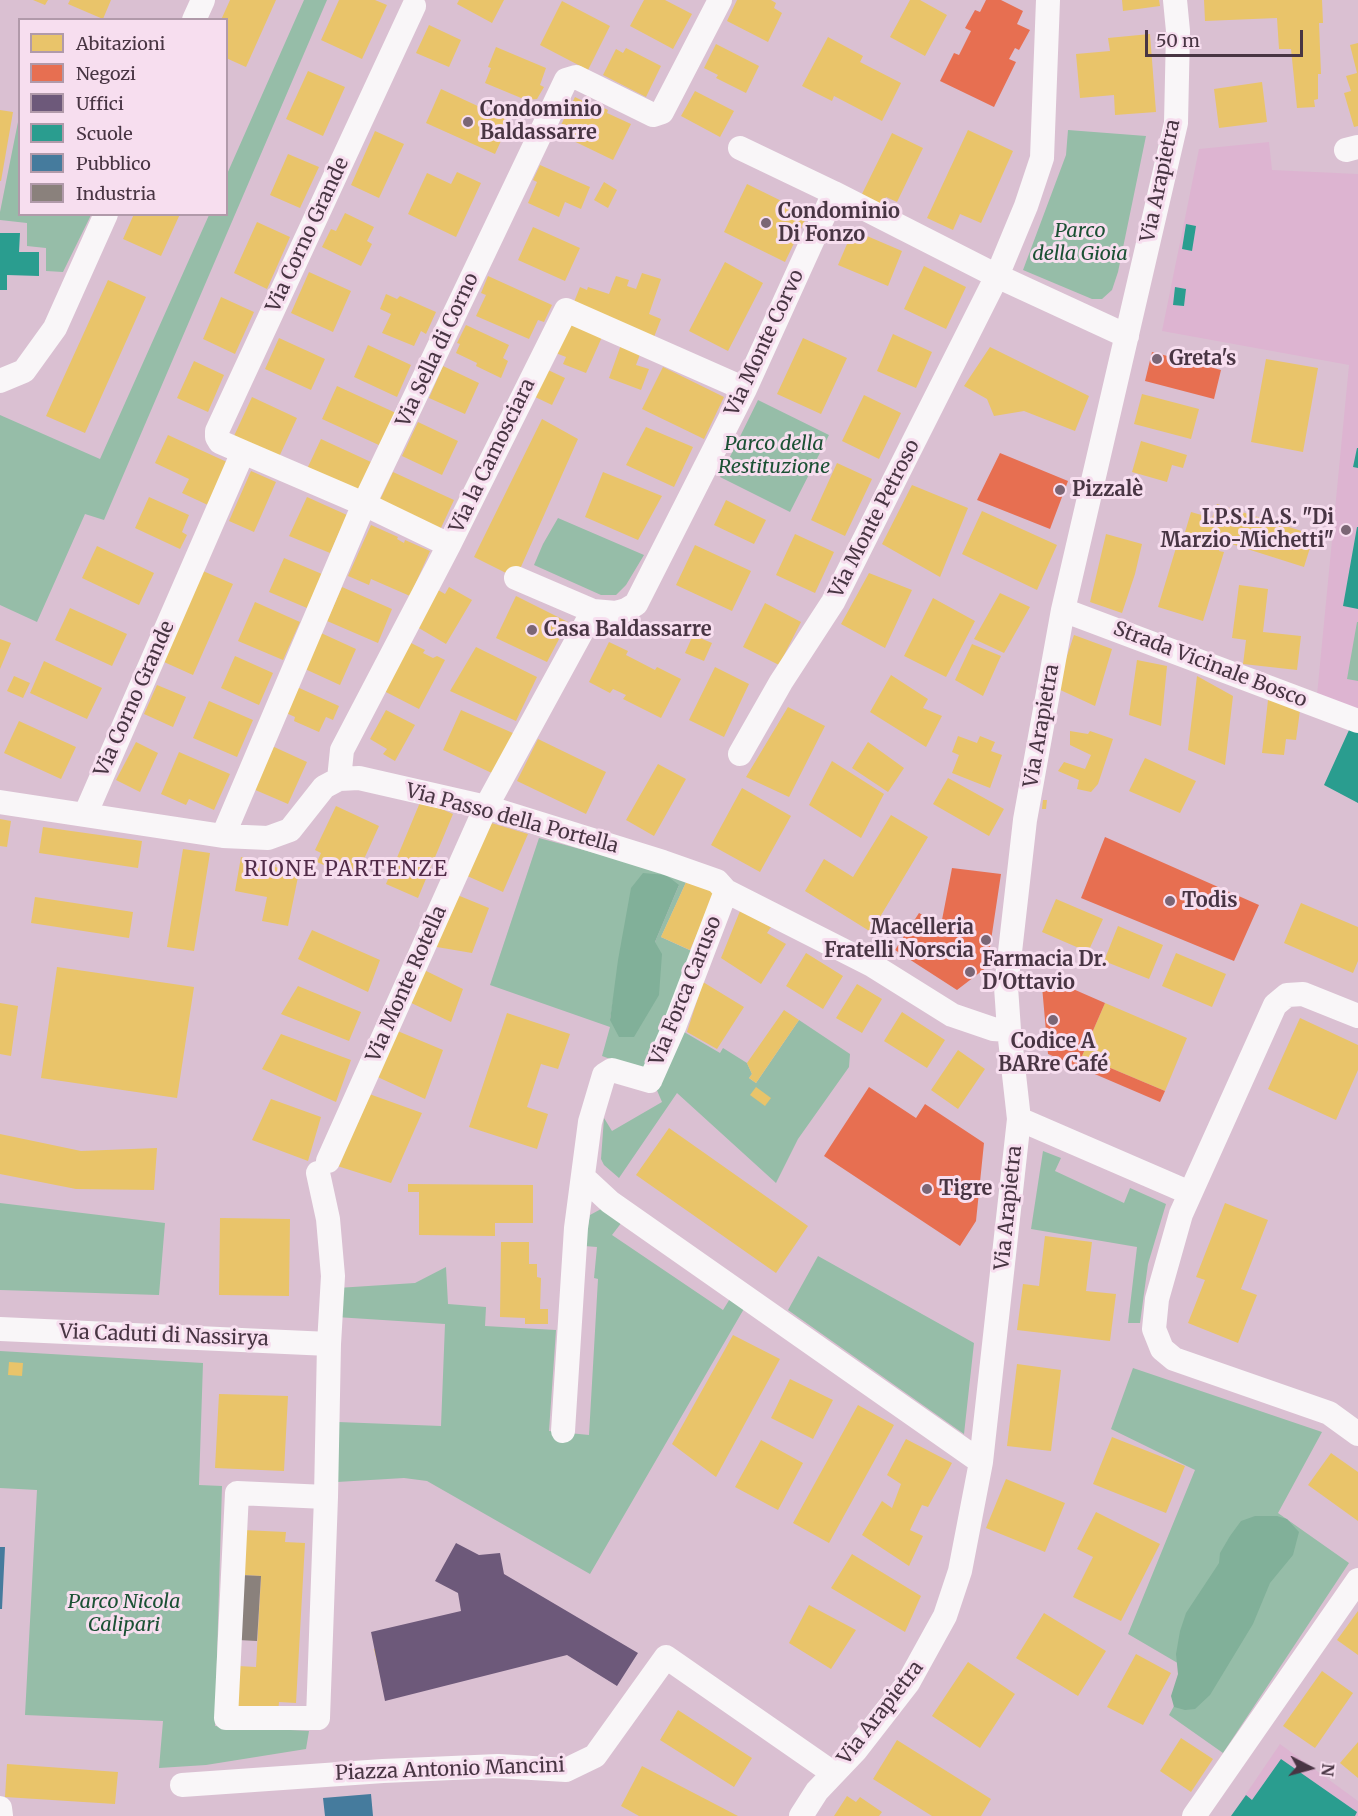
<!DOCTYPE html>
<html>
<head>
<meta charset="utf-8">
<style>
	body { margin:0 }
	#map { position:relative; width:1358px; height:1816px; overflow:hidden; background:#dac0d2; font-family:Merriweather,serif }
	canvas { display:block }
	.legend { position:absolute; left:18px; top:18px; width:210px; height:198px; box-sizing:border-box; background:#f7deef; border:2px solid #b19aaa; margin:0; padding:8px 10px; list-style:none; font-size:18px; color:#483543 }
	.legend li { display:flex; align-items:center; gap:12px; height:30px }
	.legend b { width:30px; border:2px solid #b19aaa }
	.north { position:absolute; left:1280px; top:1738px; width:60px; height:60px; -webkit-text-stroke:4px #f7deef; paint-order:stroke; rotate:96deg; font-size:16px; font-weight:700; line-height:24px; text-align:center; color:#483543 }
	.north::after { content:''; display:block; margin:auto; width:21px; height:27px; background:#483543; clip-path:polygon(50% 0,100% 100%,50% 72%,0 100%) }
	.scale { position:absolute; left:1145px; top:30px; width:158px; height:27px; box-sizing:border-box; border:3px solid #483543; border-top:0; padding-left:8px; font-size:18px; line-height:21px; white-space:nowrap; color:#483543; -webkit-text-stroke:4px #f7deef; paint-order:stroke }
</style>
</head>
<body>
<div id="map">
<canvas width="1358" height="1816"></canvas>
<ul class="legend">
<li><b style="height:16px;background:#e9c46a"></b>Abitazioni</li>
<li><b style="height:16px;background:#e76f51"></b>Negozi</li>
<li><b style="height:16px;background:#6d597a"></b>Uffici</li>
<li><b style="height:16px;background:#2a9d8f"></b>Scuole</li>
<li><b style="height:16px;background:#457b9d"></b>Pubblico</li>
<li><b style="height:16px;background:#8a817c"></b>Industria</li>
</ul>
<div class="north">N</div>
<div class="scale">50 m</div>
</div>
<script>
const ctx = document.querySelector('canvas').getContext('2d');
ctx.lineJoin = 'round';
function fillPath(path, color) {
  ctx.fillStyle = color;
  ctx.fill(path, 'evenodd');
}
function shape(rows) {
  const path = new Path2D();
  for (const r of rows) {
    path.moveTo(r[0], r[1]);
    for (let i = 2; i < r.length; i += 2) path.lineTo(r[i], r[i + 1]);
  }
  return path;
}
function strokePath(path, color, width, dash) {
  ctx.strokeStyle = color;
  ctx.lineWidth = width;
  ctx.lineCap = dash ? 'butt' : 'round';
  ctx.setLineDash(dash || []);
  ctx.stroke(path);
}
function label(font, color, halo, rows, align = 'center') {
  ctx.font = font + ' Merriweather,serif';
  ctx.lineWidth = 6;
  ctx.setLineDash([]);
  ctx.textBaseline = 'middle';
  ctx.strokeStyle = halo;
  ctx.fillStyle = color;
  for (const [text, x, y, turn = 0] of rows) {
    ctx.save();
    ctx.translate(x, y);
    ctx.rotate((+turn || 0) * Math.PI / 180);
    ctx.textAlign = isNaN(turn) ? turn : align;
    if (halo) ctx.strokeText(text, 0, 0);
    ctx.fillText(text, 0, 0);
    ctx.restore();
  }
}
const built = shape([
	[1269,142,1272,170,1358,174,1358,711,1317,695,1349,365,1162,331,1199,149],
	[1280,1744,1358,1801,1358,1816,1231,1816]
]);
const green = shape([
	[304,0,327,0,104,520,85,514,37,622,0,605,0,415,100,459,209,215,226,214,227,174],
	[19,117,20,214,91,215,63,272,46,271,46,248,27,246,27,223,0,220,0,212],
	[1068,130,1146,136,1118,272,1112,290,1102,299,1092,299,1023,270,1066,155],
	[758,400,829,435,790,512,720,477],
	[558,518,644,555,626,585,616,595,601,595,534,565,543,544],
	[1357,622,1358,622,1358,681,1347,679],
	[539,838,688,878,661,937,696,953,648,1073,602,1056,610,1027,490,985],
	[679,885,655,942,610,1020,625,926],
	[799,1020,850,1054,849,1067,798,1139,776,1183,677,1093,619,1178,604,1165,601,1159,604,1118,612,1131,662,1102,656,1088,662,1085,654,1081,679,1029,720,1053,723,1048,747,1063,752,1074,749,1078,756,1083],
	[1043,1151,1061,1158,1055,1171,1124,1203,1130,1188,1166,1204,1148,1264,1140,1323,1128,1323,1137,1247,1031,1229],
	[0,1203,165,1223,159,1295,0,1290],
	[601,1209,622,1222,612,1235,723,1310,731,1297,745,1307,590,1574,427,1481,404,1478,337,1482,338,1422,441,1426,445,1324,336,1317,337,1288,415,1283,446,1267,448,1304,486,1307,485,1326,556,1330,549,1431,589,1435,598,1279,594,1278,597,1247,584,1246,590,1215],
	[818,1256,974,1343,964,1434,788,1310],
	[0,1351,203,1363,199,1485,222,1486,215,1726,309,1731,306,1749,206,1765,159,1768,163,1721,25,1715,37,1490,0,1488],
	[1133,1368,1322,1432,1278,1513,1349,1563,1223,1753,1169,1715,1193,1672,1128,1634,1195,1470,1111,1429]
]);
const forest = shape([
	[643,873,666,875,679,885,655,942,662,954,659,995,634,1037,619,1037,610,1020,618,960,631,888],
	[1255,1516,1277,1516,1287,1519,1299,1532,1293,1555,1270,1583,1253,1624,1210,1695,1195,1709,1185,1710,1174,1707,1171,1696,1178,1674,1176,1654,1180,1631,1186,1613,1219,1563,1220,1553,1230,1536,1241,1521]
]);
const homes = shape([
	[33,0,48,0,45,5],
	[70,0,111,0,103,19,68,4],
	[230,0,276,0,246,67,226,58,226,20,221,20],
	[339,0,375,0,387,5,362,59,321,40],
	[459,0,504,0,492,23,457,4],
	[644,0,665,0,692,14,673,49,630,26],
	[737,0,771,0,776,3,774,8,782,13,768,42,727,21],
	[910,0,920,0,947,15,925,56,890,37],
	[1122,0,1159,0,1160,6,1123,11],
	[1204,0,1322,0,1323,23,1319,23,1321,74,1318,74,1318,99,1314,100,1315,107,1297,108,1291,49,1279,49,1277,18,1205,21],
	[562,1,610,26,588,70,540,45],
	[429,25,461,40,449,67,416,53],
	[1150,34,1156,112,1115,115,1114,95,1080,98,1076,54,1110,51,1108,38],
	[828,37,863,56,860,62,901,83,882,121,834,96,832,101,802,86],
	[1358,43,1358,126,1354,127,1344,93,1351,91,1346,76,1357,73,1350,45],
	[716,44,759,66,746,93,716,78,718,75,704,68],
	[496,47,546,68,540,85,544,87,537,99,526,100,485,83,491,68,488,67],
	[626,48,661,66,646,97,603,75,616,49,623,53],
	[308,71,345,87,323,136,286,119],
	[1262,82,1267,122,1219,128,1214,89],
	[441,89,510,121,495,154,426,123],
	[695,91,734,111,720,137,681,116],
	[575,97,597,108,598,105,608,110,607,113,631,124,613,160,557,133],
	[0,110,13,112,1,181,0,181],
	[968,130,1013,151,981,223,960,214,953,230,927,218],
	[375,131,404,144,379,198,351,185],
	[892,133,923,148,897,202,886,197,882,206,861,196],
	[288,154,319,167,300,208,270,195],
	[540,165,590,187,581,209,565,202,559,217,528,203,537,182,533,180],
	[457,172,481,183,456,237,408,214,427,173,451,184],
	[604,182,617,190,608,208,594,200],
	[747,184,808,214,785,262,724,232],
	[345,213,374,227,367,241,372,244,361,266,322,247,331,229,336,231],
	[134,214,180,214,161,256,123,239],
	[257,222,290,237,267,289,234,273],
	[533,227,580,248,565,281,518,260],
	[853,230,902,251,888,286,838,265],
	[725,262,763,283,728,351,689,331],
	[924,266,966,287,946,329,904,309],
	[309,272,351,291,333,332,291,313],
	[642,273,661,279,649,314,661,319,654,337,572,307,580,287,587,290,588,287,609,294,616,276,629,280,627,286,636,289],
	[488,276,552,305,544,322,538,320,529,339,476,316,486,295,481,293],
	[108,280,146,297,85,433,46,416],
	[386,294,397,299,400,296,436,312,426,334,421,331,414,346,382,333,391,314,380,309],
	[221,297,254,312,235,354,203,339],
	[566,321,602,337,586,373,563,364,566,357,553,352],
	[466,325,509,345,503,358,508,361,501,378,476,366,477,363,456,353,460,344,457,343],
	[893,334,932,352,916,388,877,371],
	[279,338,325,359,311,390,265,369],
	[803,338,847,358,821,414,777,394],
	[622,342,642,349,636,365,649,369,641,390,609,378],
	[368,345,411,365,397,397,354,377],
	[990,347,1089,396,1075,431,1024,411,994,416,987,399,964,386],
	[1266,359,1318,368,1303,452,1251,442],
	[194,361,224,375,208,412,177,398],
	[443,366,479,383,465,414,429,398],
	[663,367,724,397,704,439,642,409],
	[546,369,565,378,552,405,533,396],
	[337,386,396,413,381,446,322,419],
	[1142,394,1199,409,1191,439,1134,424],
	[864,395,901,413,879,459,842,441],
	[252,397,297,418,279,457,234,436],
	[542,419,578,439,516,578,474,557],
	[418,422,458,441,442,475,402,456],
	[646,427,693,447,674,487,626,465],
	[168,435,229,463,210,506,182,493,189,479,155,463],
	[321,439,371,462,358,492,307,469],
	[1141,441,1187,455,1183,468,1172,465,1167,482,1132,472],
	[837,463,872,479,845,536,811,520],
	[251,471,276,482,254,532,229,521],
	[393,472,454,500,440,530,379,502],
	[603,472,662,496,638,540,585,517],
	[912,485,968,508,940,577,882,544],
	[149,497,189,515,182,532,187,535,180,549,135,528],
	[307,497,347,515,330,553,289,536],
	[726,500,766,520,754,544,714,525],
	[1217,504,1314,535,1304,567,1222,541,1219,551,1224,552,1203,621,1158,607,1179,538,1183,539,1191,512,1212,518],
	[982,511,1057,545,1037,590,962,554],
	[371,525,398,537,397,539,404,543,405,540,430,551,410,596,371,579,369,585,348,576],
	[795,534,834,552,815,593,776,575],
	[1106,534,1142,544,1135,574,1122,613,1090,602],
	[695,545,751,571,732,611,676,585],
	[97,546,154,573,139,605,82,578],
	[284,558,322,574,307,608,269,592],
	[203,571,233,584,193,675,164,662],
	[869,573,912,590,885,648,841,624],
	[1239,585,1268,589,1263,632,1301,636,1297,670,1243,664,1246,640,1232,638],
	[342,587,392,609,378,643,327,621],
	[433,587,445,594,449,587,472,600,446,644,412,624],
	[1000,593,1030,607,1004,653,974,639],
	[516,596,568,622,547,662,496,638],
	[933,598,975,621,946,677,904,656],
	[255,602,300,622,283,660,238,641],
	[765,603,801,622,779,665,743,647],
	[70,608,127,634,112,666,55,640],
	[321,633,356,649,340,685,305,669],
	[693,635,712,643,704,661,685,653],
	[1074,635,1112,649,1095,706,1056,688],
	[0,639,11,643,0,669],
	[405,640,425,650,423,653,433,658,437,656,445,660,419,709,380,689],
	[609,642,628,651,626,655,655,670,657,667,681,679,661,718,623,699,626,695,613,689,610,693,589,682],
	[972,644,1001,656,983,696,955,680],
	[476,647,537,677,516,721,450,691],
	[235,656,273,673,259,705,221,688],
	[1137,660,1167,666,1161,726,1129,715],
	[44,661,102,688,87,719,30,693],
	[715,667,749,684,724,737,689,720],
	[891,675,928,699,923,708,942,716,926,747,870,712],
	[14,676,30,683,23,698,7,691],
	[1197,676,1233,696,1225,765,1188,750],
	[157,685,186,697,173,727,144,714],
	[297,687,339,706,333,720,326,717,319,732,294,721,295,717,286,713],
	[1268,700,1301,703,1296,740,1286,739,1284,755,1262,753],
	[209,701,253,720,237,757,193,738],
	[788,707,825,726,789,797,746,777],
	[386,710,415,725,395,761,383,754,387,749,370,739],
	[461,710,515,734,496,775,443,750],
	[19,721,76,747,61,779,4,753],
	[1070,731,1088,734,1090,731,1113,739,1098,784,1091,792,1077,789,1079,780,1058,771,1064,762,1085,769,1091,755,1070,745],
	[958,736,977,743,980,736,995,742,991,751,1002,755,990,788,952,773,959,755,952,752],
	[538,739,606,772,586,814,517,781],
	[136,742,158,753,140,792,116,780],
	[868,742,904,768,888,792,852,768],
	[272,746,307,762,288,804,253,789],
	[179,752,230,774,214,810,189,799,186,805,161,794],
	[1145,758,1196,781,1180,813,1129,791],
	[832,761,884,794,861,838,809,805],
	[658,764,686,779,654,836,626,820],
	[948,778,1004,809,989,836,933,804],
	[742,788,791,816,760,872,711,845],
	[421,800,453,814,418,898,386,884],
	[1043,800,1047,800,1046,809,1042,809],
	[336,806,379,826,355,879,317,862,321,853,315,850],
	[891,815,928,837,871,932,805,891,824,859,853,877],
	[0,819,11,821,7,847,0,846],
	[488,822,528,834,503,892,465,875],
	[43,827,142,841,138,868,39,853],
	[183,849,210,853,194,951,167,947],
	[241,857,276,864,275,867,299,872,288,926,262,921,267,897,235,891],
	[688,878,716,891,690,950,661,937],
	[450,892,489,908,472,953,425,945],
	[35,897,133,912,129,938,31,923],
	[1056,899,1103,919,1088,952,1042,932],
	[1301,903,1358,927,1358,961,1353,973,1284,943],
	[740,911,771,927,767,933,786,944,761,984,721,958],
	[1118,926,1163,945,1149,979,1104,961],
	[312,930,380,960,368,992,298,959],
	[806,953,843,976,823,1009,786,986],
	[1176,953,1226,974,1212,1007,1162,986],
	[57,967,194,987,177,1098,41,1078],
	[418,967,463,989,451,1022,403,999],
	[703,982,744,1007,717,1049,687,1032],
	[857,984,882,999,862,1033,836,1018],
	[298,986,361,1012,349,1041,281,1014],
	[0,1003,18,1006,11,1056,0,1054],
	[1105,1003,1187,1038,1165,1091,1082,1056],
	[784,1010,799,1020,756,1083,749,1078,752,1074,747,1063],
	[902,1012,945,1040,927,1068,884,1041],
	[507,1013,570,1034,558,1069,541,1064,527,1107,548,1114,537,1149,469,1127],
	[1300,1018,1358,1045,1358,1070,1336,1120,1268,1089],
	[388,1027,443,1050,425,1099,369,1073],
	[281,1034,351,1060,336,1102,262,1069],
	[958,1050,985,1069,958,1109,931,1090],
	[756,1087,771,1098,765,1106,750,1095],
	[361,1091,422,1113,391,1183,331,1164],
	[271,1099,321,1117,308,1161,252,1140],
	[669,1128,808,1226,776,1273,636,1175],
	[0,1134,81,1151,157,1148,154,1190,76,1189,0,1174],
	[408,1184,533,1185,533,1223,495,1223,495,1236,419,1235,419,1192,408,1192],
	[1225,1203,1268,1220,1241,1289,1257,1295,1238,1343,1188,1323,1205,1280,1196,1277],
	[220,1218,290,1219,289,1296,219,1295],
	[1045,1236,1092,1242,1086,1291,1116,1294,1110,1341,1017,1330,1023,1284,1039,1286],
	[501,1242,529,1242,529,1264,537,1264,537,1277,541,1278,540,1309,548,1309,548,1324,525,1324,525,1318,500,1317],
	[733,1335,780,1359,716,1477,672,1444],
	[9,1362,23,1363,22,1376,8,1375],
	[1017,1364,1061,1370,1051,1451,1007,1446],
	[790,1379,833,1400,813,1439,771,1418],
	[219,1394,288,1396,284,1471,215,1468],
	[858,1405,894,1425,829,1543,793,1523],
	[1112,1437,1185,1466,1166,1513,1093,1484],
	[906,1439,952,1463,928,1507,922,1505,910,1530,923,1536,909,1566,862,1535,882,1501,892,1508,901,1484,887,1475],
	[761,1440,803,1463,778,1510,735,1487],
	[1331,1453,1358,1472,1358,1521,1308,1485],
	[1006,1479,1065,1503,1045,1552,986,1528],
	[1096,1512,1160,1544,1121,1621,1073,1597,1093,1557,1077,1549],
	[243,1530,286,1532,285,1542,305,1543,296,1703,279,1702,278,1712,236,1710,238,1666,256,1667,261,1576,241,1575],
	[852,1554,921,1596,905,1632,831,1588],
	[809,1605,856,1630,831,1669,789,1643],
	[1358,1611,1358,1655,1337,1640],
	[1044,1613,1106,1651,1078,1696,1016,1658],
	[455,1630,463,1667,383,1686,374,1649],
	[1136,1654,1171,1673,1143,1725,1107,1707],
	[968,1662,1015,1694,980,1748,932,1716],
	[1322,1671,1353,1693,1315,1748,1283,1726],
	[678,1710,752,1758,734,1787,660,1740],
	[1181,1738,1213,1759,1191,1792,1160,1771],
	[897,1740,991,1799,981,1816,932,1816,873,1779],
	[1358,1742,1358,1778,1340,1763],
	[7,1764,118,1772,115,1804,5,1797],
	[642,1766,738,1816,639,1816,621,1806],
	[847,1796,856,1802,860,1797,882,1812,879,1816,834,1816]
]);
const shops = shape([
	[986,0,1001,0,1023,11,1017,24,1030,30,1019,50,1015,48,1009,59,1016,62,994,107,940,81,954,53,959,55,971,31,965,28,975,10,980,12],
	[1152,352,1221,370,1214,399,1145,381],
	[1000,453,1068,481,1050,529,977,500],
	[1105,837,1259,905,1234,961,1081,898],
	[952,868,1001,874,987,967,957,990,895,950,919,913,941,925],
	[1041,975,1105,1003,1082,1056,1165,1091,1160,1102,1048,1054],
	[869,1087,916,1118,925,1104,984,1143,976,1221,960,1246,824,1156]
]);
const offices = shape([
	[456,1543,479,1555,500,1553,504,1574,638,1653,617,1686,567,1655,385,1701,371,1632,461,1611,458,1593,435,1581]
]);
const schools = shape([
	[1186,224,1196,226,1192,251,1182,249],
	[0,233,20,233,19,252,39,252,39,276,7,275,7,290,0,290],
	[1175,287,1186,289,1184,306,1173,305],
	[1357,448,1358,448,1358,468,1353,467],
	[1357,527,1358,527,1358,609,1343,606],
	[1354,719,1358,722,1358,803,1324,785],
	[1281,1759,1357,1812,1355,1816,1231,1816,1246,1795,1252,1800]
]);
const public = shape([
	[0,1547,5,1547,2,1609,0,1609],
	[371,1794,373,1816,325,1816,323,1798]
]);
const industry = shape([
	[241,1575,261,1576,257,1641,238,1640]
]);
const minor = shape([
	[194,20,203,0],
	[740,148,834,193,997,276,1127,336],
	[1346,150,1358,147],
	[0,381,24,371,55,328,106,214],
	[243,452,220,442,217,437,217,431,414,6],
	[516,578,593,611],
	[1063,610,1358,721],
	[740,754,781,682,833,602,997,276,1026,206,1042,158,1048,0],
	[339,779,342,750,449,545,566,310,745,389],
	[0,802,223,836,268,838,290,830,324,787,339,779,359,778,486,807,663,862,717,881,726,891,872,965,952,1015,993,1029,1009,1030],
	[85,815,243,452,364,504,449,545],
	[223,836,364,504,566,80,576,77,653,115,662,112,720,0],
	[1358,1016,1303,994,1287,995,1275,1005,1181,1214,1157,1299,1154,1329,1162,1349,1174,1359,1329,1413,1358,1434],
	[1019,1119,1190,1193],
	[328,1161,486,807,593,611,616,613,626,610,636,604,745,389,834,193],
	[318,1173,328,1219,333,1276,329,1344,326,1497,318,1718,226,1718,237,1493,326,1497],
	[583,1177,610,1202,981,1462],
	[0,1329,329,1344],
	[563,1431,576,1228,590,1122,604,1075,612,1070,650,1081,674,1027,726,891],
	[182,1785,383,1771,498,1766,566,1770,595,1756,666,1657,833,1773],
	[0,1808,1,1816],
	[801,1816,817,1791,856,1750,908,1683,945,1616,960,1571,981,1462,1019,1119,1009,1030,1006,987,1025,820,1063,610,1176,123,1178,31,1175,0],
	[1194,1816,1358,1580]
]);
const markers = [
	[468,122,6,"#7b6675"],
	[766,223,6,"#7b6675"],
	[1157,359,6,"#7b6675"],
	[1060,490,6,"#7b6675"],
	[1346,530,6,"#7b6675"],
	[532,630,6,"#7b6675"],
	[1170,901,6,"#7b6675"],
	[986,940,6,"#7b6675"],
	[970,972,6,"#7b6675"],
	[1053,1020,6,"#7b6675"],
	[927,1189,6,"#7b6675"]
];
const poiNames = [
	["Condominio",480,110],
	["Baldassarre",480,133],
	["Condominio",778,212],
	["Di Fonzo",778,235],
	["Greta's",1169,359],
	["Pizzalè",1072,490],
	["I.P.S.I.A.S. \"Di",1334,518,"right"],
	["Marzio-Michetti\"",1334,541,"right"],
	["Casa Baldassarre",544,630],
	["Todis",1182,901],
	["Macelleria",974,928,"right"],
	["Fratelli Norscia",974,951,"right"],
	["Farmacia Dr.",982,960],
	["D'Ottavio",982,983],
	["Codice A",1053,1042,"center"],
	["BARre Café",1053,1065,"center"],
	["Tigre",939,1189]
];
const streetNames = [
	["Via Arapietra",1161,181,-78],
	["Via Corno Grande",308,235,-65],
	["Via Monte Corvo",765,343,-65],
	["Via Sella di Corno",438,350,-65],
	["Via la Camosciara",493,456,-64],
	["Via Monte Petroso",875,519,-63],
	["Strada Vicinale Bosco",1210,665,21],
	["Via Corno Grande",135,699,-66],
	["Via Arapietra",1042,726,-80],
	["Via Passo della Portella",512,819,15],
	["Via Monte Rotella",407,984,-66],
	["Via Forca Caruso",686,991,-68],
	["Via Arapietra",1009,1208,-84],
	["Via Caduti di Nassirya",164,1336,2],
	["Via Arapietra",881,1713,-52],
	["Piazza Antonio Mancini",450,1770,-2]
];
const parkNames = [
	["Parco",1080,231],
	["della Gioia",1080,254],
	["Parco della",774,444],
	["Restituzione",774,467],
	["Parco Nicola",124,1602],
	["Calipari",124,1625]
];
const neighbourhoodNames = [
	["RIONE PARTENZE",346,870]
];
fillPath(built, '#ddb4d1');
fillPath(green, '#96bda8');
fillPath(forest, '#81b099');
fillPath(homes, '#e9c46a');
fillPath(shops, '#e76f51');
fillPath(offices, '#6d597a');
fillPath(schools, '#2a9d8f');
fillPath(public, '#457b9d');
fillPath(industry, '#8a817c');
strokePath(minor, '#f9f6f8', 24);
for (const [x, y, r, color] of markers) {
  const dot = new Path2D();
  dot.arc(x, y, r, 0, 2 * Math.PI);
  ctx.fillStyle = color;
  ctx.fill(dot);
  strokePath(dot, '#f7deef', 2);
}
label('bold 20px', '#483543', '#f7deef', poiNames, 'left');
label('20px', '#483543', '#f7deef', streetNames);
label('italic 20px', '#1b5134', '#f7deef', parkNames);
ctx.letterSpacing = '1.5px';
label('21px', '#512b48', '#f7deef', neighbourhoodNames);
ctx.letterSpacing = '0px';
</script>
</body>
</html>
